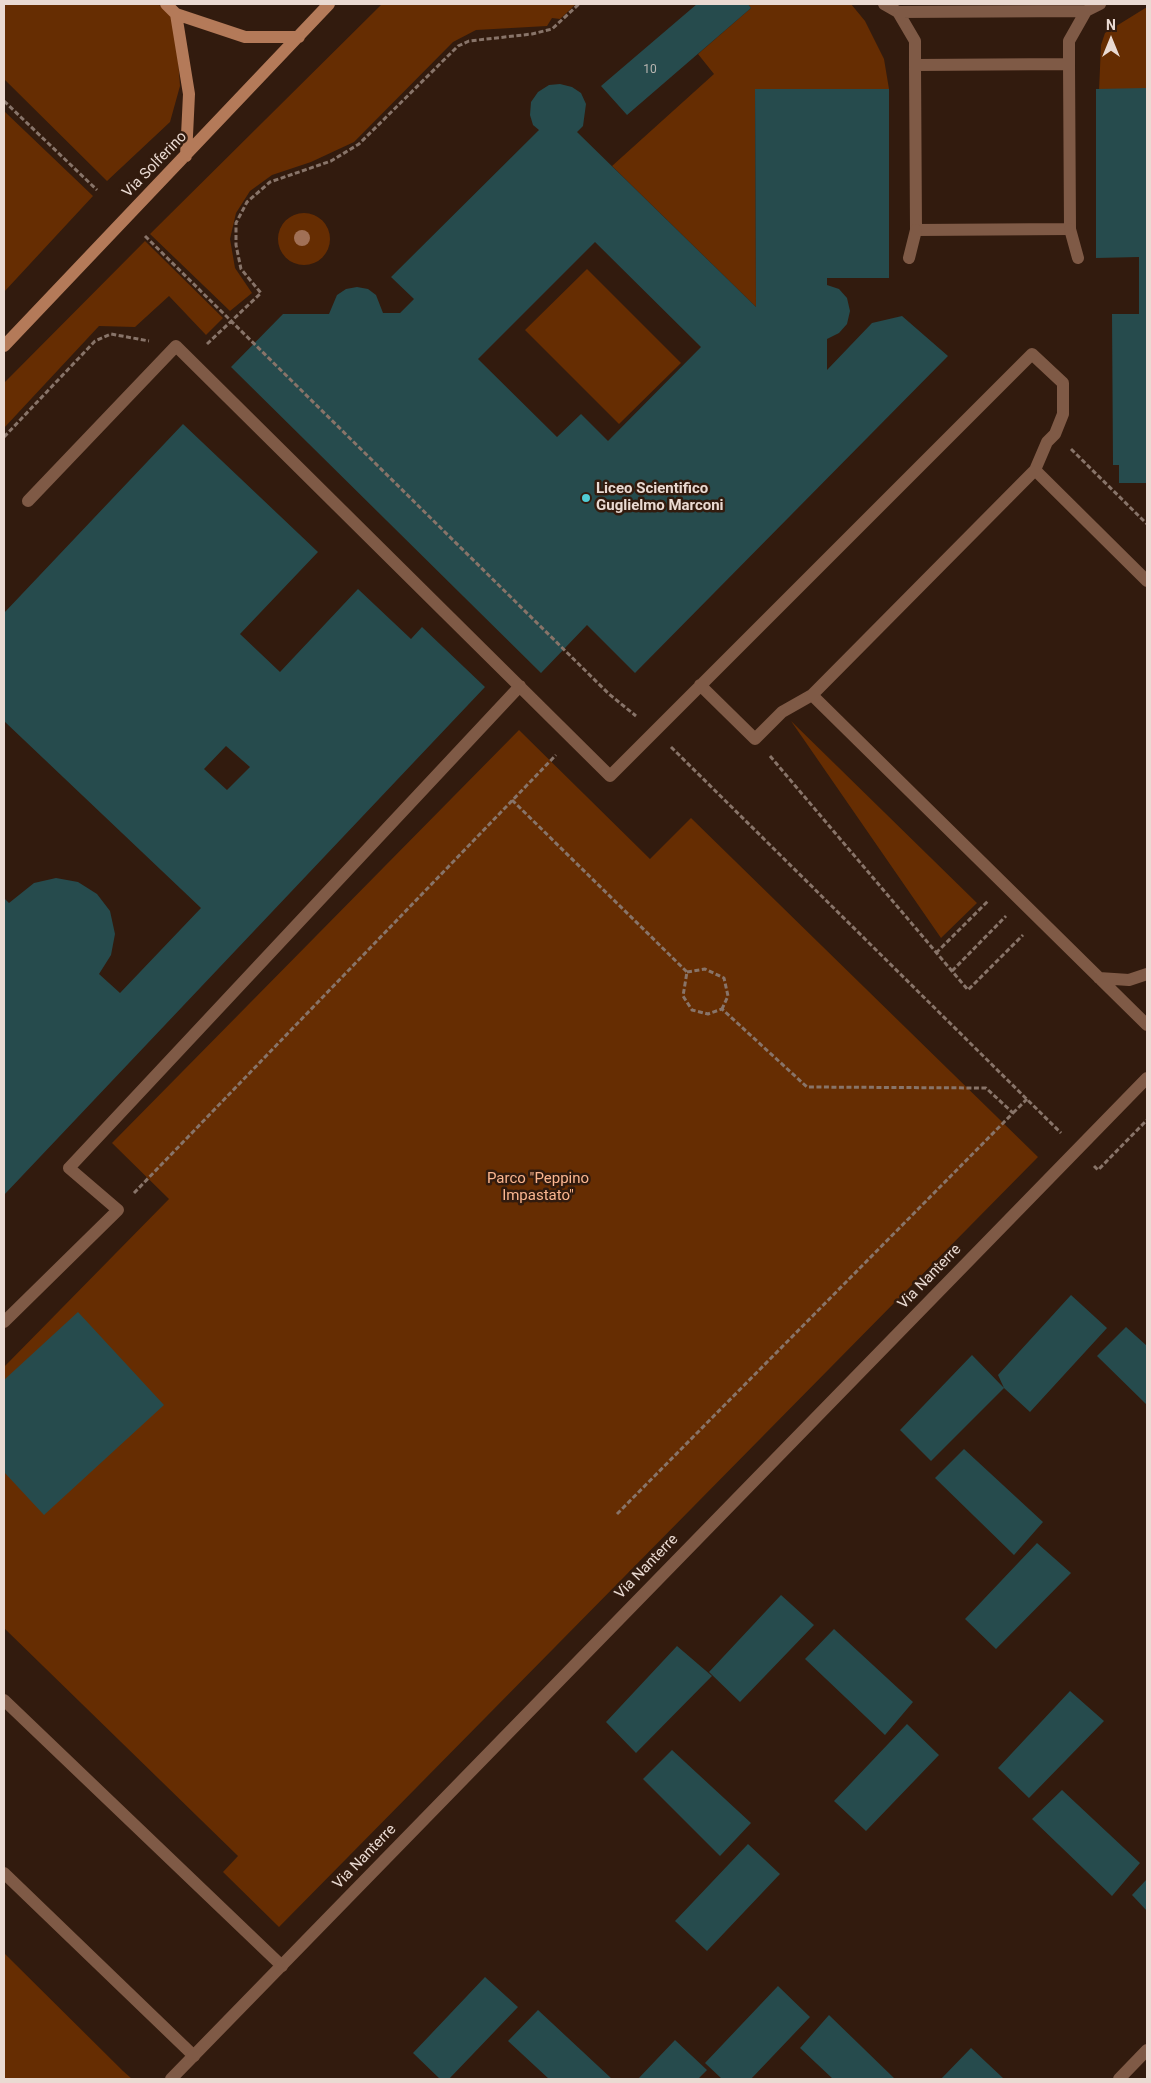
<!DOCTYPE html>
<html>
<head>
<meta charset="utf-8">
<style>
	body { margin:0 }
	#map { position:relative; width:1151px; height:2083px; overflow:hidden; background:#321b0e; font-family:Roboto,sans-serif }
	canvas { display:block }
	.frame { position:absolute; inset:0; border:5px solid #eadad2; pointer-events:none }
	.north { position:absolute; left:1086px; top:15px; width:50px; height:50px; -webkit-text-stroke:4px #321b0e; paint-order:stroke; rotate:0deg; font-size:14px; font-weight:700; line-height:20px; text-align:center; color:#eadad2 }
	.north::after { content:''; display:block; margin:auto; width:18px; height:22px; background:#eadad2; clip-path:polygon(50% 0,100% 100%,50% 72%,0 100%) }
</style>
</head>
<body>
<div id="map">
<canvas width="1151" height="2083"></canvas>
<div class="frame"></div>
<div class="north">N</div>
</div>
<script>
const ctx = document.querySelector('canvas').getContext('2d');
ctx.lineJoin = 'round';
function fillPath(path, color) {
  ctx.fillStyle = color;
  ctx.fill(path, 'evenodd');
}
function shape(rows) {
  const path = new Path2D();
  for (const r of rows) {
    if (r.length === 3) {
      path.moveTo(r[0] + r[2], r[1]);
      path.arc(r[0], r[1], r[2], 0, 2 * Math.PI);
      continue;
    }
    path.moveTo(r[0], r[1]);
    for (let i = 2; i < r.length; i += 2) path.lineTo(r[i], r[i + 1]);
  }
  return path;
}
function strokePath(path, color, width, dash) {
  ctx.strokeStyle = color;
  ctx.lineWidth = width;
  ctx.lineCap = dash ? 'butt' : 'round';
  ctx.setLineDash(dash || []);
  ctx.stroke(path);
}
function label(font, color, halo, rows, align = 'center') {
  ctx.font = font + ' Roboto,sans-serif';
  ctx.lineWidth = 5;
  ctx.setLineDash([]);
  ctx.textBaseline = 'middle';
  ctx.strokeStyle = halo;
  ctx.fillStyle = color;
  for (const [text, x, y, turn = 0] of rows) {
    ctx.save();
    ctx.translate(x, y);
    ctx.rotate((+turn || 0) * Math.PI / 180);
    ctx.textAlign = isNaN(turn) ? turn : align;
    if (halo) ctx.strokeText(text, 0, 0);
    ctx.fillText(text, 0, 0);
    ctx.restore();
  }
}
const green = shape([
	[4,4,158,4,172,16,177,44,180,86,170,122,107,181,4,79],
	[382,4,576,4,560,19,552,18,547,26,476,30,453,42,354,142,311,162,272,175,250,191,236,213,230,239,235,268,252,293,230,311,150,234],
	[748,4,851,4,865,21,884,59,889,89,755,89,756,307,612,166,714,74,698,54,751,8],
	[1147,7,1147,91,1099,91,1101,45,1105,33],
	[4,111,93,196,4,292],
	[304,239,26],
	[145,241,223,318,206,335,169,296,135,327,99,326,4,428,4,383],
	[587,269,681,363,619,424,525,330],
	[791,721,977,903,941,938],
	[519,730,650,859,691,818,1038,1157,279,1927,223,1872,238,1856,4,1628,4,1367,169,1199,112,1143],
	[4,1953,123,2071,132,2079,4,2079]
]);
const building = shape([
	[697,4,748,4,751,8,627,115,601,86],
	[560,84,572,87,581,93,586,104,583,126,577,132,756,307,755,89,889,89,889,278,827,278,827,285,839,289,847,298,850,311,847,324,839,333,827,339,827,370,872,323,902,316,948,356,635,673,587,625,541,673,231,367,283,314,329,314,337,295,346,289,357,287,368,289,376,295,383,313,400,313,414,299,391,277,539,130,533,125,530,115,531,102,538,92,549,85],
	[595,242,701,347,608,441,581,414,557,437,478,359],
	[1147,88,1147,483,1119,483,1119,465,1113,465,1112,314,1139,314,1139,257,1096,258,1096,89],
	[183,424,318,552,240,634,280,672,358,589,411,639,422,627,485,687,4,1195,4,898,9,903,34,883,56,878,78,882,97,894,110,911,115,934,111,955,99,974,120,993,201,908,4,721,4,613],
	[226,746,250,767,227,790,204,769],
	[1071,1295,1107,1328,1030,1412,1004,1388,998,1375],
	[78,1312,164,1405,44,1515,4,1472,4,1380],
	[1126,1327,1147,1346,1147,1405,1097,1356],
	[972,1355,1004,1388,931,1461,900,1430],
	[964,1449,1043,1522,1014,1555,935,1478],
	[1037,1543,1071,1573,996,1649,965,1619],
	[781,1595,814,1625,740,1702,709,1672],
	[834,1629,913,1702,885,1735,805,1659],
	[677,1646,712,1676,636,1753,606,1722],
	[1070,1691,1104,1721,1029,1798,998,1768],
	[907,1724,939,1755,866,1831,834,1801],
	[672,1750,751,1823,720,1856,643,1779],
	[1062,1790,1140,1863,1112,1896,1032,1819],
	[748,1844,780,1874,707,1951,675,1921],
	[1147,1879,1147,1911,1132,1895],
	[485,1977,518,2007,449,2079,440,2079,413,2053],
	[778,1986,810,2017,751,2079,722,2079,705,2063],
	[538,2010,612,2079,549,2079,508,2041],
	[829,2015,895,2079,833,2079,800,2048],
	[675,2040,707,2070,698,2079,638,2079],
	[971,2048,1003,2078,1002,2079,941,2079]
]);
const path = shape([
	[4,101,97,190],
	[145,236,609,694,636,716],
	[207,344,261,293,241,269,236,245,236,223,247,202,270,182,331,161,359,144,458,46,469,41,532,34,552,29,579,4],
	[4,437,95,341,111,334,149,341],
	[1071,449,1147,524],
	[671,747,1061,1133],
	[770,756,968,990,1023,935],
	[512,800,687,972,683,996,692,1010,708,1014,722,1009,807,1087,986,1088,1013,1113,617,1514],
	[936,953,989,900],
	[952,971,1006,916],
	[687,972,705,969,724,978,728,996,722,1009],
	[1013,1113,1027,1099],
	[1094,1166,1098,1170,1147,1120],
	[134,1193,556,755]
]);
const lane = shape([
	[884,4,898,12,915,41,915,65,1069,64,1069,41,1086,11,1100,4],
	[898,12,1086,11],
	[915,65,916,230,1070,229,1069,64],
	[1035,470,1147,581],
	[28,501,176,346,610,776,1032,354,1063,383,1063,414,1055,434,1047,442,1035,470,812,695,782,712,755,739,700,685],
	[812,695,1147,1025],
	[1099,978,1129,980,1147,974],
	[4,1322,118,1210,69,1168,520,686],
	[4,1700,282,1966],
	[4,1873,194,2056]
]);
const street = shape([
	[1070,229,1078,258],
	[909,258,916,230],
	[171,2079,1147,1078],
	[1119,2079,1147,2050]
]);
const secondary = shape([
	[166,4,176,14,245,37,299,37],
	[176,14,189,94,186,156],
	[4,346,329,4]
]);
const trees = [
	[302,238]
];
const markers = [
	[586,498,5,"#51ccd5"]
];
const numberNames = [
	["10",650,70]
];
const streetNames = [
	["Via Solferino",155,165,-46],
	["Via Nanterre",930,1277,-46],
	["Via Nanterre",647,1567,-46],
	["Via Nanterre",365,1857,-46]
];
const poiNames = [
	["Liceo Scientifico",596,489],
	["Guglielmo Marconi",596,506]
];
const parkNames = [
	["Parco \"Peppino",538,1179],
	["Impastato\"",538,1196]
];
fillPath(green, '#662d02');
fillPath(building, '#264b4d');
strokePath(path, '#887469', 3, [5, 2.5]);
strokePath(lane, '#7f5a46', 12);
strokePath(street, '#7f5a46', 12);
strokePath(secondary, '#b47a59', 12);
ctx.fillStyle = '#a17056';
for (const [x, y] of trees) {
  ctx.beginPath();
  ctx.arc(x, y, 8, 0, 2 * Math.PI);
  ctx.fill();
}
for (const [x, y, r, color] of markers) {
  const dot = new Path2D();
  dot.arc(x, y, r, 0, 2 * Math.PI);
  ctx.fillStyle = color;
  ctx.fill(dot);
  strokePath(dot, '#321b0e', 2);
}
label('12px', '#b9b6b1', null, numberNames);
label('15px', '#eadad2', '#321b0e', streetNames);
label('bold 15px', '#eadad2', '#321b0e', poiNames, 'left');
label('15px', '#fbb690', '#321b0e', parkNames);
</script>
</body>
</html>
